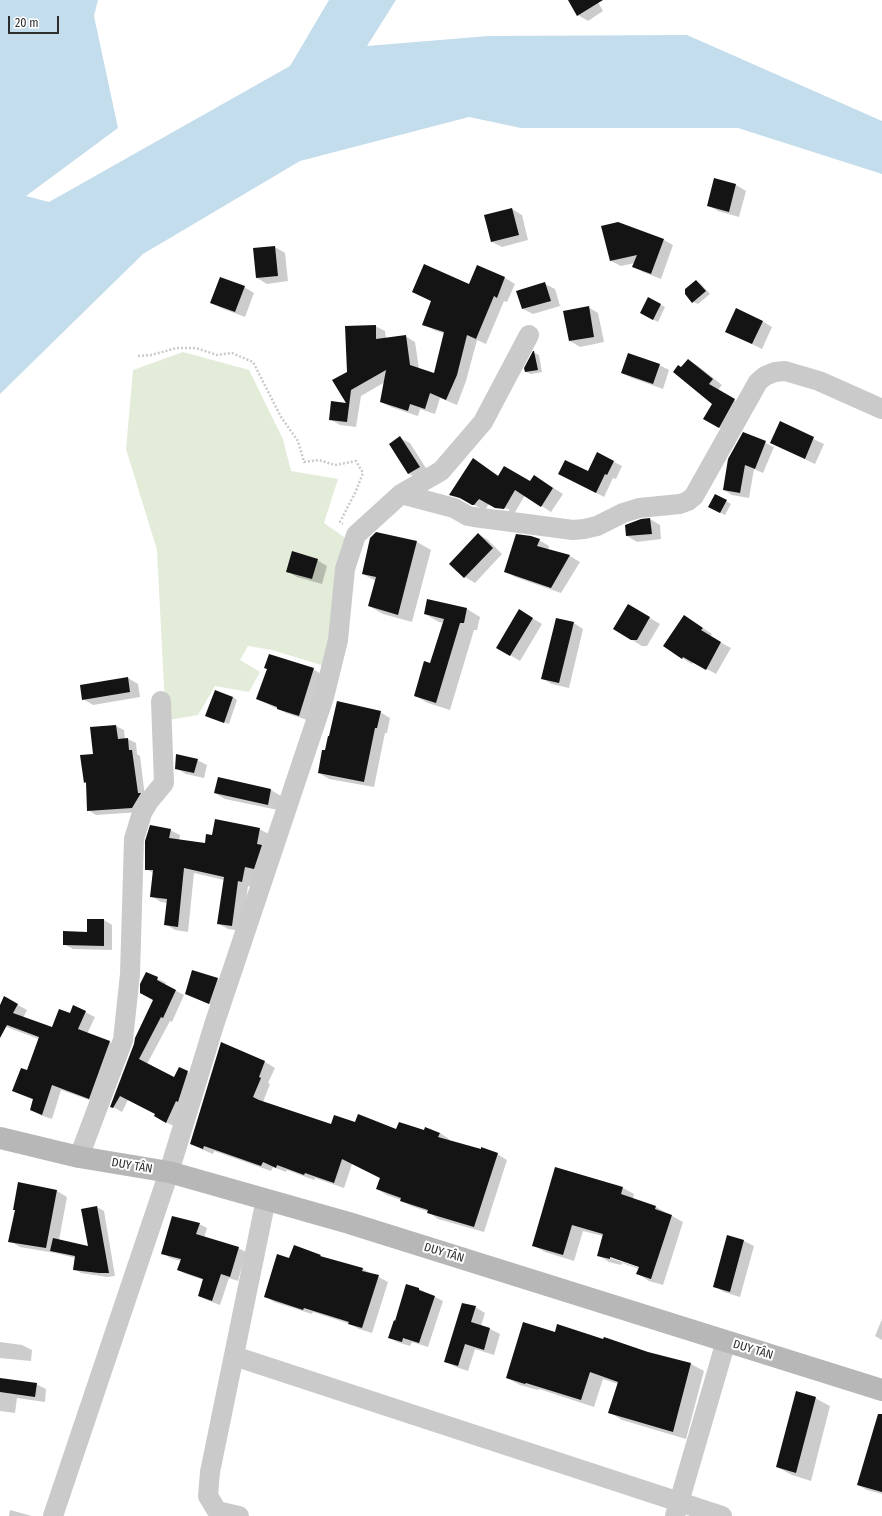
<!DOCTYPE html>
<html>
<head>
<meta charset="utf-8">
<style>
	body { margin:0 }
	#map { position:relative; width:882px; height:1516px; overflow:hidden; background:#fff; font-family:"Fira Sans Condensed",sans-serif }
	canvas { display:block }
	.scale { position:absolute; left:8px; top:16px; width:51px; height:18px; box-sizing:border-box; border:2px solid #2d2d2d; border-top:0; padding-left:5px; font-size:12px; line-height:14px; white-space:nowrap; color:#2d2d2d; -webkit-text-stroke:3px #fff; paint-order:stroke }
</style>
</head>
<body>
<div id="map">
<canvas width="882" height="1516"></canvas>
<div class="scale">20 m</div>
</div>
<script>
const ctx = document.querySelector('canvas').getContext('2d');
ctx.lineJoin = 'round';
function fillPath(path, color) {
  ctx.fillStyle = color;
  ctx.fill(path, 'evenodd');
}
function shape(rows) {
  const path = new Path2D();
  for (const r of rows) {
    path.moveTo(r[0], r[1]);
    for (let i = 2; i < r.length; i += 2) path.lineTo(r[i], r[i + 1]);
  }
  return path;
}
function strokePath(path, color, width, dash) {
  ctx.strokeStyle = color;
  ctx.lineWidth = width;
  ctx.lineCap = dash ? 'butt' : 'round';
  ctx.setLineDash(dash || []);
  ctx.stroke(path);
}
function label(font, color, halo, rows, align = 'center') {
  ctx.font = font + ' "Fira Sans Condensed",sans-serif';
  ctx.lineWidth = 4;
  ctx.setLineDash([]);
  ctx.textBaseline = 'middle';
  ctx.strokeStyle = halo;
  ctx.fillStyle = color;
  for (const [text, x, y, turn = 0] of rows) {
    ctx.save();
    ctx.translate(x, y);
    ctx.rotate((+turn || 0) * Math.PI / 180);
    ctx.textAlign = isNaN(turn) ? turn : align;
    if (halo) ctx.strokeText(text, 0, 0);
    ctx.fillText(text, 0, 0);
    ctx.restore();
  }
}
const green = shape([
	[183,352,249,370,283,439,291,471,338,479,324,523,348,540,331,668,272,650,248,646,240,660,260,672,249,692,215,686,198,715,169,720,164,687,157,550,126,449,133,370]
]);
const water = shape([
	[0,0,98,0,94,16,118,128,26,196,49,202,290,66,329,0,396,0,367,46,488,36,687,35,882,121,882,174,738,128,521,128,469,117,300,161,143,254,0,394]
]);
const shadow = shape([
	[569,0,597,0,603,11,588,21,578,15],
	[715,179,736,185,746,191,739,217,718,211,708,205],
	[512,209,522,215,528,240,502,247,492,242],
	[664,240,673,245,661,279,643,272,633,266,635,263,621,266,611,261],
	[275,247,285,253,288,281,267,284,257,278],
	[478,267,505,278,515,284,507,302,504,301,486,344,477,340,466,381,457,405,440,398,435,414,420,409,418,416,391,407,381,402,385,382,361,396,356,427,340,425,330,419,348,404,348,372,375,326,385,331,386,339,405,336,415,342,419,369,435,375,445,334,434,330,424,324,432,301,413,292,470,285],
	[696,281,701,284,710,294,698,304,693,302],
	[545,284,555,289,560,306,533,314,523,309],
	[244,287,254,293,245,317,221,308,211,302],
	[648,299,665,307,658,322,646,316],
	[588,307,598,313,604,342,580,347,570,341],
	[762,321,772,327,762,349,727,332],
	[535,353,539,355,542,372,531,374,526,372,525,368],
	[688,360,698,366,722,385,718,390,744,406,729,433,705,419,713,404],
	[659,365,669,370,663,389,632,378,622,373],
	[780,423,824,444,815,464,781,448],
	[744,433,774,447,763,473,754,469,749,498,732,495,724,490],
	[400,438,410,443,429,473,419,479,409,474,390,444],
	[598,454,622,466,616,479,613,478,604,497,568,478,589,472],
	[474,460,499,476,531,482,535,476,563,494,551,512,525,495,514,514,506,513,500,510,509,511,509,509,495,507,489,504,485,510,450,494],
	[715,495,731,504,725,515,709,507],
	[650,519,660,525,661,539,637,542,627,536],
	[478,534,488,540,502,554,475,583,465,577,451,564],
	[539,540,549,546,548,550,570,556,580,562,561,593,515,577,505,571],
	[417,542,431,550,412,622,383,614,369,606,376,581,363,574],
	[317,560,327,566,322,584,297,577,287,571],
	[628,605,660,624,647,646,642,646,614,629],
	[467,609,480,617,477,630,474,630,450,710,428,703,415,696,431,664,444,623,439,622,425,614],
	[519,610,542,624,520,661,497,647],
	[694,622,712,634,710,637,731,648,716,674,694,662,692,664,682,658],
	[574,623,583,629,569,688,552,684,542,678],
	[313,669,321,674,307,720,286,713,257,699],
	[128,678,138,684,140,697,93,705,83,699],
	[233,697,237,700,229,724,210,718],
	[380,712,390,718,387,733,385,733,374,787,329,779,319,773,325,752],
	[116,726,124,730,125,739,128,739,136,743,137,754,140,756,145,797,140,812,96,815,88,810,87,784,84,782,94,755,91,728],
	[197,760,207,765,204,778,186,774,176,768],
	[271,790,281,796,278,810,225,799,215,793],
	[259,829,269,834,252,887,248,886,242,931,228,929,219,924,224,880,194,873,188,932,175,930,165,924,168,903,161,902,151,896,153,873,146,869,170,830,180,835,179,841,206,844,213,836],
	[104,920,112,925,112,950,73,949,64,944,88,933],
	[147,973,166,983,165,985,184,995,172,1022,170,1021,147,1064,175,1078,180,1068,196,1077,174,1126,163,1121,156,1114,128,1100,122,1112,111,1106,154,1000],
	[217,979,222,982,214,1006,191,996],
	[5,998,27,1010,23,1018,53,1028,70,1014,85,1012,95,1017,87,1034,110,1042,119,1047,98,1103,61,1090,52,1119,40,1115,31,1110,34,1100,13,1091,28,1071,39,1039,1,1025,0,1028,0,1007],
	[221,1043,265,1062,275,1068,268,1083,270,1084,263,1102,332,1125,356,1123,397,1131,440,1133,449,1139,449,1141,497,1154,507,1160,484,1232,438,1219,429,1212,411,1206,401,1200,387,1195,377,1189,380,1178,352,1164,344,1188,315,1178,314,1180,287,1170,286,1172,273,1167,271,1171,214,1151,213,1154,201,1149,191,1144],
	[623,1188,634,1194,633,1199,656,1207,683,1222,663,1285,649,1281,638,1274,639,1269,622,1263,621,1265,609,1262,598,1255,603,1236,583,1231,574,1261,545,1252,533,1245],
	[610,1256,644,1267,643,1269,610,1258],
	[57,1191,67,1197,59,1240,89,1247,97,1207,104,1211,115,1276,107,1277,81,1273,74,1269,76,1258,55,1253,20,1247,10,1241],
	[199,1224,207,1228,204,1238,238,1248,246,1252,238,1281,229,1278,220,1305,207,1300,199,1296,204,1280,186,1274,178,1270,181,1261,170,1258,163,1253],
	[728,1236,744,1241,754,1246,740,1297,724,1292,714,1286],
	[294,1246,325,1258,363,1269,388,1282,372,1333,359,1329,350,1324,313,1312,312,1314,274,1302,265,1296,289,1259],
	[419,1289,443,1301,428,1347,412,1342,410,1346,397,1342,389,1337,395,1322],
	[475,1307,485,1313,481,1326,490,1329,500,1334,494,1355,475,1349,468,1371,456,1367,446,1362],
	[882,1319,882,1340,875,1336],
	[556,1333,647,1353,691,1364,704,1371,686,1439,622,1420,609,1412,618,1384,603,1379,594,1407,539,1389,538,1390,520,1385,507,1378],
	[0,1342,22,1345,32,1350,31,1361,0,1358],
	[0,1379,36,1384,46,1389,45,1402,17,1398,15,1413,0,1411],
	[815,1398,830,1406,811,1481,792,1475,777,1467],
	[882,1428,882,1494,867,1490,858,1485],
	[10,1510,32,1516,9,1516]
]);
const building = shape([
	[568,0,603,0,577,16],
	[714,178,736,184,729,212,707,206],
	[512,208,519,235,491,242,484,215],
	[618,222,664,239,651,274,632,267,637,255,610,261,601,226],
	[275,246,278,276,256,278,253,248],
	[424,264,469,284,477,265,505,277,497,298,494,296,476,339,467,335,457,375,446,400,430,393,425,409,410,404,408,411,380,402,386,370,351,390,347,422,329,420,331,401,346,403,332,380,347,372,345,326,376,325,376,339,406,335,410,365,434,373,444,332,422,325,431,301,412,292],
	[220,277,245,286,235,312,210,303],
	[696,280,706,291,692,303,685,294,685,289],
	[545,282,551,301,522,309,516,291],
	[648,297,661,304,653,320,640,313],
	[589,306,594,337,569,341,563,311],
	[736,308,763,321,752,344,725,332],
	[533,351,534,351,538,370,525,372,524,368],
	[628,353,660,364,653,384,621,373],
	[688,359,713,379,709,384,735,399,719,428,703,419,712,404,673,372,678,365,681,367],
	[780,421,814,437,805,459,770,443],
	[743,432,766,441,755,469,745,465,740,493,723,490,728,459],
	[400,436,420,467,408,474,389,444],
	[597,452,614,461,607,475,605,474,596,493,558,474,565,460,588,471],
	[473,458,498,476,504,466,530,481,534,475,553,488,541,507,515,490,504,509,495,508,479,499,474,505,472,505,460,498,449,495],
	[715,494,727,500,720,513,708,507],
	[650,518,652,534,626,536,625,525,641,519],
	[376,532,417,541,398,615,368,606,376,577,362,574,370,538],
	[478,533,493,548,464,578,449,564],
	[516,534,531,536,540,539,537,546,570,555,551,588,504,572],
	[292,551,318,559,312,579,286,572],
	[427,599,467,608,464,623,460,623,436,703,414,696,424,661,430,663,444,619,424,614],
	[628,604,650,617,637,640,631,640,613,629],
	[519,609,533,618,510,656,496,648],
	[684,615,703,628,701,630,721,642,706,670,683,657,682,659,663,646],
	[556,618,574,622,559,683,541,679],
	[269,654,314,668,299,716,277,709,277,707,256,699,267,669,264,668],
	[128,677,130,692,82,700,80,685],
	[215,690,233,697,224,723,205,716],
	[337,701,381,711,377,728,375,728,364,782,318,773,322,750,325,750,328,736,329,736],
	[116,725,118,739,128,738,129,750,132,750,138,793,141,793,132,808,87,811,86,782,84,783,80,755,93,754,90,727],
	[176,754,198,759,194,773,175,769],
	[218,777,271,789,268,805,214,793],
	[215,819,260,828,257,844,262,845,254,869,245,867,242,882,238,881,232,926,217,924,224,877,184,868,178,927,164,925,167,899,150,897,153,870,145,870,145,841,150,825,171,829,169,838,205,843,206,834,212,835],
	[87,919,104,919,104,946,63,945,63,931,87,932],
	[192,970,218,978,209,1004,185,994],
	[146,972,158,977,157,980,176,990,163,1018,161,1017,139,1059,174,1077,179,1067,188,1071,178,1102,176,1101,166,1123,154,1116,155,1114,120,1096,113,1108,110,1107,134,1044,135,1038,153,1000,140,993,140,984],
	[4,996,18,1004,13,1013,52,1027,59,1009,70,1013,73,1005,86,1011,78,1029,110,1041,89,1099,52,1085,42,1115,30,1110,33,1099,12,1091,21,1068,27,1070,39,1037,7,1025,0,1038,0,1005],
	[221,1042,265,1061,259,1077,261,1078,253,1097,259,1100,331,1124,334,1115,355,1122,358,1114,396,1129,399,1122,424,1130,425,1127,440,1133,438,1137,481,1149,481,1147,498,1153,474,1227,427,1213,428,1210,400,1201,401,1198,376,1189,380,1178,342,1159,334,1183,305,1173,304,1175,277,1165,276,1168,263,1162,261,1166,204,1146,203,1149,190,1144],
	[555,1167,623,1187,621,1194,656,1206,655,1209,672,1215,651,1279,636,1274,639,1267,610,1257,610,1259,597,1256,603,1234,572,1225,563,1255,532,1246],
	[18,1182,57,1190,46,1248,8,1242,15,1210,13,1210],
	[97,1206,109,1273,99,1273,73,1270,75,1256,50,1251,53,1238,88,1246,81,1209],
	[172,1216,200,1223,196,1234,239,1247,230,1277,221,1274,212,1301,198,1296,203,1279,177,1270,181,1259,161,1254],
	[727,1235,744,1240,730,1292,713,1287],
	[294,1245,321,1255,320,1256,363,1268,362,1271,379,1275,362,1328,348,1324,349,1322,304,1308,303,1310,264,1297,277,1254,289,1258],
	[406,1284,419,1288,419,1290,435,1296,419,1343,403,1338,402,1342,388,1338,394,1320,395,1321],
	[462,1303,476,1306,471,1322,490,1328,484,1350,465,1344,458,1366,444,1362],
	[523,1322,555,1332,557,1324,603,1339,604,1337,648,1352,691,1363,673,1432,608,1413,618,1382,590,1372,581,1400,526,1383,525,1384,506,1378],
	[0,1378,37,1383,35,1397,0,1392],
	[796,1391,816,1397,796,1473,776,1467],
	[878,1414,882,1414,882,1492,857,1485]
]);
const path = shape([
	[138,356,151,355,177,348,196,348,217,355,232,353,253,362,281,417,298,441,304,462,319,460,335,465,356,461,363,473,355,493,340,522,343,524]
]);
const street = shape([
	[401,494,454,508,468,516,474,517,573,530,584,529,597,526,623,513,639,508,680,504,688,501,694,496,758,382,765,376,775,372,785,371,819,381,882,409],
	[79,1157,123,1040,130,974,134,839,142,813,149,801,164,783,161,701],
	[234,1356,722,1516],
	[53,1516,169,1172,214,1025,324,697,338,640,345,569,356,535,401,494,441,471,483,422,529,335],
	[239,1516,217,1511,208,1496,210,1472,266,1199],
	[675,1516,726,1341]
]);
const secondary = shape([
	[0,1138,79,1157,169,1172,349,1223,882,1390]
]);
const streetNames = [
	["DUY TÂN",132,1166,10],
	["DUY TÂN",444,1253,17],
	["DUY TÂN",753,1350,17]
];
fillPath(green, '#e3ebd9');
fillPath(water, '#c4ddec');
fillPath(shadow, '#0003');
fillPath(building, '#141414');
strokePath(path, '#cacaca', 2.5, [2, 2]);
strokePath(street, '#cacaca', 20);
strokePath(secondary, '#b7b7b7', 22);
label('12px', '#2d2d2d', '#fff', streetNames);
</script>
</body>
</html>
